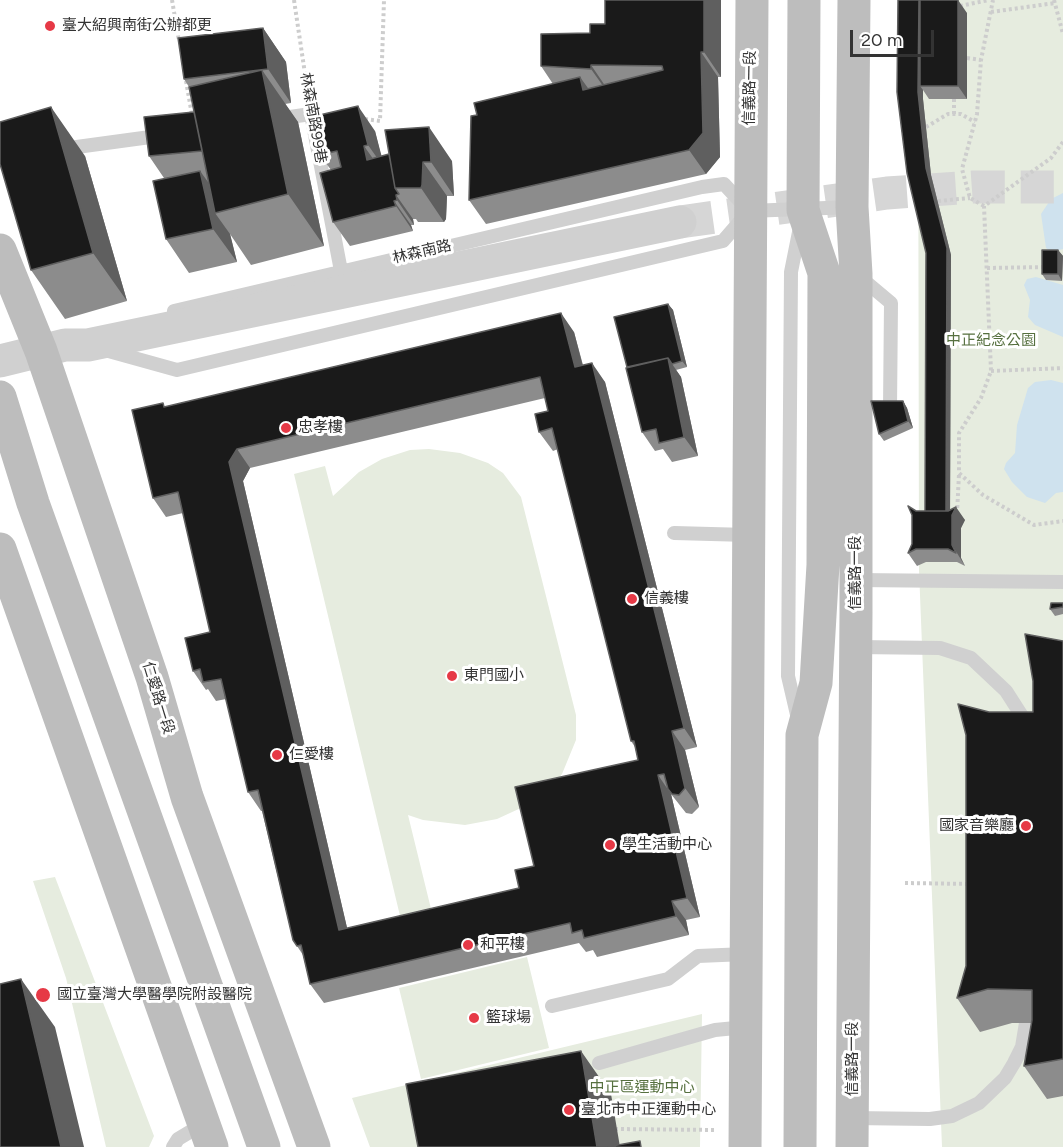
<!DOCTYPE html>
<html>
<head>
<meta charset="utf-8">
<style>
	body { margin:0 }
	#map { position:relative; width:1063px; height:1147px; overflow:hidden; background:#fff; font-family:Figtree,sans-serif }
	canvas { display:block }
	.scale { position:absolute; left:850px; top:30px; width:84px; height:27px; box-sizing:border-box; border:3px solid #333; border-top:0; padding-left:8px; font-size:18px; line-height:21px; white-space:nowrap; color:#333; -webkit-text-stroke:4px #fff; paint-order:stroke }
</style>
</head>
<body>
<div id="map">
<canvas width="1063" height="1147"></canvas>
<div class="scale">20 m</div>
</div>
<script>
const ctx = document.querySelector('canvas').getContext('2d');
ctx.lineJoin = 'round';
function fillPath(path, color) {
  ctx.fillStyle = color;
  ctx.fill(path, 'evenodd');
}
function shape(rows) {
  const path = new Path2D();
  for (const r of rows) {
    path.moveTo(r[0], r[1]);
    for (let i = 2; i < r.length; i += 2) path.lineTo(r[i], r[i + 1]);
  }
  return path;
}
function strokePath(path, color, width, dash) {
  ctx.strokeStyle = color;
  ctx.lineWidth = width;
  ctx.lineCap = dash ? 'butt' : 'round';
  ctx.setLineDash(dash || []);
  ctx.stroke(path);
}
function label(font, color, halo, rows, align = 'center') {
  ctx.font = font + ' Figtree,"Noto Sans TC",sans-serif';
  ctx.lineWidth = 6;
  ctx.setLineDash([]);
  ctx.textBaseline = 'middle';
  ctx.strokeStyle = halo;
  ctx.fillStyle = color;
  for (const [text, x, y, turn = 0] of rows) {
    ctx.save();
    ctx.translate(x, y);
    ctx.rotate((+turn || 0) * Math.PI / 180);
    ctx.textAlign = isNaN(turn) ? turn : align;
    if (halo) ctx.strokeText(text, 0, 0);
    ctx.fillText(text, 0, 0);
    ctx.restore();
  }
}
const green = shape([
	[918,0,1063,0,1063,1147,942,1147,919,570],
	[429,449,460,453,488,463,503,473,521,497,576,715,576,740,562,774,554,785,523,807,497,819,465,825,423,820,408,815,432,913,401,920,294,474,325,466,333,496,359,472,382,459,410,450],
	[55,877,154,1136,149,1147,106,1147,66,978,33,881],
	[527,957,549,1048,421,1079,399,988],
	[702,1014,700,1147,370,1147,352,1098]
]);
const water = shape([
	[1063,193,1063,249,1052,252,1046,248,1041,214,1051,199],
	[1036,277,1063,285,1063,337,1035,325,1028,317,1030,300,1024,285,1027,279],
	[1051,380,1063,383,1063,492,1056,493,1045,503,1027,497,1012,482,1004,469,1006,463,1015,453,1017,425,1028,388,1035,382]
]);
const tertiaryTunnel = shape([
	[680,222,887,193,973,187,1063,187]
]);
const path = shape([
	[172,0,179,41],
	[294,0,308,94],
	[1054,0,1063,34],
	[960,6,989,0],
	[991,12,1055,3],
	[967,58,981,60],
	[186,81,192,115],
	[954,114,954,99],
	[365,119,380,121,384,0],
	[926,127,948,114,961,114,975,122],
	[1063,142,1051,158,984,206,991,371,981,398,959,433,959,473,983,495,1034,525,1063,521],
	[938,201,970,198],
	[984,206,970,198,962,169,977,114,981,60,993,0],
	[987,268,1046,267],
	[991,371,1063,368],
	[957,514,959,474],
	[905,883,971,884],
	[615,1129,715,1130]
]);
const service = shape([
	[276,119,311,114,341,271],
	[62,149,165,135],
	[860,277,891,303,890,408],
	[174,311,702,187,724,184,747,209],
	[105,350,177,370,723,241,749,211,852,207],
	[674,533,748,535],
	[856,580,1063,582],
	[856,647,940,648,971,658,1006,691,1022,716,1026,729],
	[798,719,788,676,791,272,800,227],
	[552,1006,668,979,698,956,746,954],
	[599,1063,715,1030,746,1027],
	[852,1118,930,1119,952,1116,979,1103,1005,1078,1014,1063,1022,1047,1026,1023],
	[173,1147,178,1139,203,1124]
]);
const tertiary = shape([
	[0,361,65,345,88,345,680,222]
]);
const secondary = shape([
	[0,250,41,351,152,677,187,797,314,1147],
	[0,397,33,503,264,1147],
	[0,549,212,1147],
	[745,1147,752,0],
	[800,1147,802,735,816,683,823,565,824,273,803,210,804,0],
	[852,1147,856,612,856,274,852,207,854,0]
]);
const wall = shape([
	[605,0,721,0,721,77,718,77,720,157,706,174,486,224,469,200,477,115,553,84,541,66,590,33,605,24],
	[898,0,967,13,967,99,929,99,923,90,923,99,931,175,951,255,950,510,965,520,961,528,961,558,965,566,957,562,926,562,917,566,908,553,912,544,916,511,925,511,926,253],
	[263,28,286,62,291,103,285,104,298,122,324,246,251,265,230,234,237,262,189,273,166,239,164,178,149,156,194,112,189,87,184,79],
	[375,131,381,156,452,161,454,196,447,196,446,219,444,222,418,222,416,219,413,219,414,225,411,225,413,231,350,246,333,222,331,170,320,155],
	[85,156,127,301,65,319,31,270],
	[1058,250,1063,256,1062,281,1046,280,1042,274],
	[668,304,673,310,687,367,676,370,681,377,698,456,672,462,663,449,655,451,642,432],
	[574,332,583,365,605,382,697,747,685,750,699,807,692,814,686,813,671,794,700,917,686,920,689,935,597,957,593,950,586,952,579,943,324,1003,310,984,303,955,293,940,262,811,261,811,248,792,226,699,216,701,208,689,206,690,193,671,210,632,183,513,166,517,153,498,165,407],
	[545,398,548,411,539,432,553,451,558,449,631,741,635,747,638,760,534,866,519,888,347,928,243,481,250,468],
	[903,401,907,408,913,428,884,441,879,434],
	[1063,603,1063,614,1055,616,1050,609],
	[1063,641,1063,1096,1047,1099,1024,1066,1032,1023,1012,1023,980,1032,957,998,966,966,989,712,1033,712,1033,681]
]);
const shadedWall = shape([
	[704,0,721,0,721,77,704,52],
	[919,0,923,0,920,86,923,90,923,99,931,175,951,255,950,524,946,517,926,168,918,92],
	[958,0,967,13,967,99,958,86],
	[263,28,286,62,291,103,268,69],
	[701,52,718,77,720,157,706,174,689,150],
	[591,65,608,90,608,93,591,69],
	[262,70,298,122,324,246,288,194],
	[580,77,598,102,583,90],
	[358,106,375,131,385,169,368,145],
	[51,107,85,156,127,301,93,253],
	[429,127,452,161,454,196,431,162],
	[364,146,381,170,367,160],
	[423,162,447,196,446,219,444,222,421,188],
	[200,171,224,204,215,213,230,234,237,262,213,229],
	[396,195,413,219,414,225,397,200],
	[394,201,411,225,413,231,396,206],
	[1058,250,1063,256,1062,281,1058,274],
	[668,304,673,310,687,367,682,361],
	[561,313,574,332,588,386,575,367],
	[668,358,681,377,698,456,684,437],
	[592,363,605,382,697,747,684,728],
	[903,401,907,408,913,428,908,421],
	[237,449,250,468,243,481,352,949,339,930,229,462],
	[956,507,965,520,961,528,961,558,965,566,952,545,952,515],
	[672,731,685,750,699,807,685,788],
	[658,775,671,794,700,917,687,898],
	[672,901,686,920,689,935,676,916],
	[21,979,55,1027,84,1147,61,1147],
	[581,1051,611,1094,620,1147,597,1147]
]);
const building = shape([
	[605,0,704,0,704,52,701,52,703,133,689,150,469,200,471,116,477,115,474,103,580,77,583,90,663,70,662,66,591,65,591,69,541,66,541,34,590,33,590,24,605,24,605,0],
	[898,0,919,0,918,92,926,168,947,248,946,511,925,511,926,253,907,173,897,92,898,0],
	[920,0,958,0,958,86,920,86,920,0],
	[263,28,268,69,184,79,178,38,263,28],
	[262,70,288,194,215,213,189,87,262,70],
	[358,106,368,145,364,146,367,160,389,154,395,188,399,194,396,195,397,200,394,201,396,206,333,222,320,173,341,167,337,151,320,155,311,117,358,106],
	[51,107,93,253,31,270,0,164,0,122,51,107],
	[194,112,202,151,149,156,144,117,194,112],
	[429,127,431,162,423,162,422,185,421,188,395,188,385,130,429,127],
	[200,171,213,229,166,239,153,181,200,171],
	[1042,250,1058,250,1058,274,1042,274,1042,250],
	[668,304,682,361,672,364,668,358,627,367,614,317,668,304],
	[561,313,575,367,592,363,684,728,672,731,685,788,679,795,672,794,668,789,664,774,658,775,687,898,672,901,676,916,584,938,582,930,572,933,570,923,310,984,301,945,297,946,293,940,258,790,248,792,221,679,203,682,200,669,193,671,185,638,210,632,178,492,153,498,132,410,163,403,164,407,561,313],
	[540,377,548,411,535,414,539,432,552,428,631,741,634,741,638,760,515,787,534,866,515,870,519,888,339,930,229,462,237,449,540,377],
	[668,358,684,437,659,443,656,429,642,432,626,368,668,358],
	[871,401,903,401,908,421,879,434,871,401],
	[908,506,916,511,948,511,956,507,952,515,952,545,956,553,948,549,916,549,908,553,912,544,912,515,908,506],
	[1051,603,1063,603,1063,607,1050,609,1051,603],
	[1025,634,1063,641,1063,1059,1024,1066,1032,1020,1032,990,988,989,957,998,966,966,966,735,958,704,989,712,1033,712,1033,681,1025,634],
	[21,979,61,1147,0,1147,0,984,21,979],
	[581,1051,597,1147,418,1147,406,1084,581,1051],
	[640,1141,641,1147,607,1147,640,1141]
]);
const markers = [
	[50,26,6,"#e63946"],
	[286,428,6,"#e63946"],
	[632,599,6,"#e63946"],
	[452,676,6,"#e63946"],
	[277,755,6,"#e63946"],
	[1026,826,6,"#e63946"],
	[610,845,6,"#e63946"],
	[468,945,6,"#e63946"],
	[43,995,8,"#e63946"],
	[474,1018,6,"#e63946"],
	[569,1110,6,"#e63946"]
];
const poiNames = [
	["臺大紹興南街公辦都更",62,26],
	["忠孝樓",298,428],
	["信義樓",644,599],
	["東門國小",464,676],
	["仁愛樓",289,755],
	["國家音樂廳",1014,826,"right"],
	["學生活動中心",622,845],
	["和平樓",480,945],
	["國立臺灣大學醫學院附設醫院",57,995],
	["籃球場",486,1018],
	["臺北市中正運動中心",581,1110]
];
const streetNames = [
	["信義路一段",750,88,-89],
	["林森南路99巷",313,118,80],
	["林森南路",422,252,-13],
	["信義路一段",856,573,-90],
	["仁愛路一段",158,698,73],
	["信義路一段",853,1059,-90]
];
const parkNames = [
	["中正紀念公園",991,341],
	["中正區運動中心",642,1088]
];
fillPath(green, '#e6ecdf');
fillPath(water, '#cfe2ee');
strokePath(tertiaryTunnel, '#d6d6d6', 33, [33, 16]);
strokePath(path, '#cdcdcd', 4, [3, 3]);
strokePath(service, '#d0d0d0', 14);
strokePath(tertiary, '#d0d0d0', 33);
strokePath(secondary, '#bdbdbd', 33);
fillPath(wall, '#8c8c8c');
fillPath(shadedWall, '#5f5f5f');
fillPath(building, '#1a1a1a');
strokePath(building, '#5f5f5f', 1.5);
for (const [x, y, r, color] of markers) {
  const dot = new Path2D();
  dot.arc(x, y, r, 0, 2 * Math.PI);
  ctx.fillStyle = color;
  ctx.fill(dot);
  strokePath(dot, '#fff', 2);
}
label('15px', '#333', '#fff', poiNames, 'left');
label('15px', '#333', '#fff', streetNames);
label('15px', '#56703f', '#fff', parkNames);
</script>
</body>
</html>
